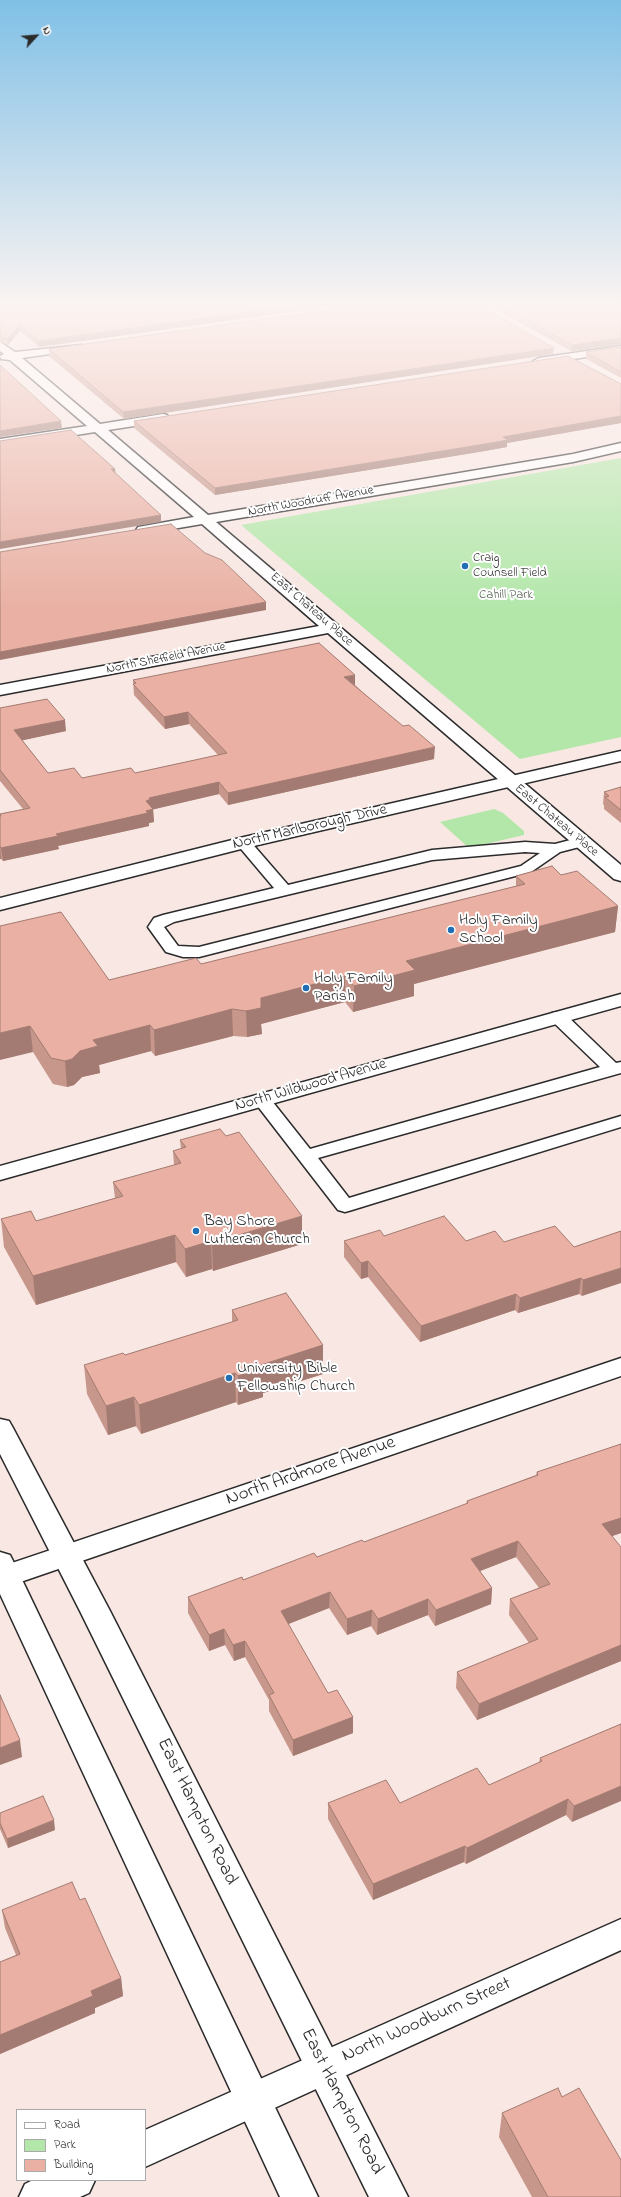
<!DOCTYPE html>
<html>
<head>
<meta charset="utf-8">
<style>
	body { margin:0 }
	#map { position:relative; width:621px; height:2197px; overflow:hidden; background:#f8e7e3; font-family:"Indie Flower",sans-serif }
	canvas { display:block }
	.legend { position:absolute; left:16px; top:2109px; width:130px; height:72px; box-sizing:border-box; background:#fff; border:1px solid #aaa; margin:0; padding:5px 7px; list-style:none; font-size:12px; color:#2b2b2b }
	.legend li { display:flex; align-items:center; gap:8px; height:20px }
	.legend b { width:20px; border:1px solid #aaa }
	.north { position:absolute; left:16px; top:16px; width:40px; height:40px; -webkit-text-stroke:3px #fff; paint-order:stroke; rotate:64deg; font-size:11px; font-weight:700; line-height:16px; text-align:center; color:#2b2b2b }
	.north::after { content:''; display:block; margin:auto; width:14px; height:18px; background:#2b2b2b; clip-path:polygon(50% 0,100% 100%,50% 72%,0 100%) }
</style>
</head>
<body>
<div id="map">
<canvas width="621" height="2197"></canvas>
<ul class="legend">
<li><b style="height:5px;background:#fff"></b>Road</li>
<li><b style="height:11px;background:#b2e7a9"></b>Park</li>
<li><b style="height:11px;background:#e9b0a3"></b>Building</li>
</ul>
<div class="north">N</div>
</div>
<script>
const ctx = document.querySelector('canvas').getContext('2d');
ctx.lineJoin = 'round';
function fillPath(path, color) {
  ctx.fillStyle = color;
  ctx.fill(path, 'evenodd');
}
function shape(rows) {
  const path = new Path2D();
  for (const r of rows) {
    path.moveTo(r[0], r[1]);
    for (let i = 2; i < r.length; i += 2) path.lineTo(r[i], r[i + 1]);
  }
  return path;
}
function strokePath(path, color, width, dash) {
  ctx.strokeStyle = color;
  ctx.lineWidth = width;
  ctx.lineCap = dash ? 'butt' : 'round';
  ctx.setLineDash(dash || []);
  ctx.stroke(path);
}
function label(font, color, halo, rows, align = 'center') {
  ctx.font = font + ' "Indie Flower",sans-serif';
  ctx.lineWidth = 4;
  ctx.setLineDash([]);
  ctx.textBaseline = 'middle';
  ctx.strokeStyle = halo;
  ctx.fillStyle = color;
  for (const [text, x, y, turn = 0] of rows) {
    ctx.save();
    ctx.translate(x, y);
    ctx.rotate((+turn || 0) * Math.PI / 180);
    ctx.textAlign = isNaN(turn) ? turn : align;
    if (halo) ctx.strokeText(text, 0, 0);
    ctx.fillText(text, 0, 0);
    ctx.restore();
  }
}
const green = shape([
	[621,458,621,737,520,759,241,525],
	[494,809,503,813,524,831,524,835,469,848,440,822]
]);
const lane = shape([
	[582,837,587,839,590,842,587,845,560,852,531,872,199,957,183,957,166,952,148,927,154,918,163,915,274,888,236,843,239,840,244,838,249,840,288,885,432,850,525,842,555,844,582,837],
	[525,852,540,853,521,866,199,947,178,946,164,927,174,922,432,860,525,852],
	[558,1012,564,1013,616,1063,621,1062,621,1073,318,1158,349,1198,621,1116,621,1127,352,1210,345,1212,338,1210,253,1100,256,1096,262,1095,268,1096,310,1149,600,1067,552,1021,549,1017,552,1013,558,1012]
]);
const street = shape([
	[0,342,15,352,82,345,84,347,82,349,78,350,22,358,100,424,163,414,167,415,169,418,167,421,108,430,208,515,573,454,621,443,621,451,573,462,216,522,621,865,621,881,614,879,328,633,0,695,0,685,319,626,202,524,143,534,138,533,136,530,138,527,194,517,95,432,0,447,0,439,87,426,10,360,1,359,0,356,4,354,0,351,0,342],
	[621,346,621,352,539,364,533,361,539,358,621,346],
	[621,994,621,1006,0,1180,0,1166,621,994],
	[621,1358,621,1376,0,1589,0,1567,621,1358],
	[621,1919,621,1950,145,2167,145,2130,621,1919],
	[33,2180,95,2180,89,2193,80,2197,19,2197,25,2184,33,2180]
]);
const secondary = shape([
	[621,751,621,761,245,848,0,910,0,898,244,837,621,751],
	[0,1419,9,1421,13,1428,110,1611,408,2197,369,2197,80,1611,0,1454,0,1419],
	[0,1552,10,1555,14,1563,318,2197,280,2197,0,1594,0,1552]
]);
const wall = shape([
	[0,305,340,305,39,347,20,331,8,345,0,342],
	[488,305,621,305,621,345,571,351],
	[621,347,621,378,586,359,586,352],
	[49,349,553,354,124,419,49,356],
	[621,384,621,423,507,443,507,447,479,452,215,495,134,428,134,421],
	[133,680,355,685,434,759,228,805,219,794,153,809,154,822,149,823,149,826,58,846,59,849,3,861,1,859,0,859,0,814,23,809,0,781,0,708,66,731,22,740,48,773,82,778,135,773,218,755,189,724,165,729,134,695],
	[621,787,621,823,604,809,604,805,603,804,604,792],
	[561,875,618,906,615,932,414,984,414,996,353,1012,345,1002,261,1024,262,1034,247,1037,233,1036,155,1056,151,1051,99,1065,100,1073,82,1077,74,1085,67,1087,53,1084,33,1052,0,926,109,980,201,964,516,886,516,876],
	[180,1140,302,1244,213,1271,212,1269,186,1277,176,1262,36,1305,4,1247,1,1219,36,1221,115,1198,113,1182,174,1165,173,1151,181,1149],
	[621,1231,582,1296,579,1294,518,1313,515,1310,420,1342,368,1277,361,1279,344,1257,344,1241,384,1236,466,1241,504,1242,574,1247],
	[232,1310,323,1345,323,1374,263,1393,263,1397,238,1405,236,1402,141,1434,136,1426,108,1435,87,1394,84,1365,125,1355,232,1322],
	[621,1444,621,1533,612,1536,621,1547,621,1661,477,1720,456,1688,457,1672,529,1643,509,1615,510,1599,539,1588,516,1557,480,1571,492,1588,491,1604,435,1626,428,1615,377,1635,371,1626,347,1635,329,1608,288,1624,328,1693,353,1717,353,1733,293,1756,269,1711,269,1700,245,1657,234,1661,225,1645,209,1651,188,1613,188,1597,317,1557,364,1542,466,1504,467,1501,536,1475,537,1472],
	[621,1724,572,1822,566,1815,466,1864,464,1862,373,1900,328,1819,328,1803,400,1803,489,1785,539,1763,540,1758],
	[0,1813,55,1830,8,1848,0,1829],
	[80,1900,121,1978,123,1996,95,2008,95,2013,0,2054,0,1962,16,1955,5,1928,2,1910],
	[562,2097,621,2197,532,2197,499,2137,502,2113]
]);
const shadedWall = shape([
	[297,305,340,305,39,347,39,341],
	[20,325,20,331,8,345,7,339],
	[621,338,621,345,571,351,572,345],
	[554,348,553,354,124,419,123,412],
	[621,416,621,423,507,443,507,447,479,452,215,495,215,488],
	[61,421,62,428,0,437,0,431],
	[111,469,115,469,116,476],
	[161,515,161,522,0,549,0,542],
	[266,602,266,610,0,660,0,652],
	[355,675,355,686,344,677],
	[188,712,189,724,165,729,164,717],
	[65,720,66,731,15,742,14,730],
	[435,747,434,759,228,805,228,793],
	[219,782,219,794,151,810,153,809,154,822,149,823,149,826,58,846,59,849,3,861,1,848,56,834,146,801,149,798],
	[0,846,1,859,0,859],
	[618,906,615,932,414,984,414,996,353,1012,354,986,406,961],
	[345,976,345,1002,261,1024,262,1034,247,1037,246,1011,261,998],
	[232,1009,233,1036,155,1056,154,1030],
	[150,1025,151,1051,99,1065,100,1073,82,1077,74,1085,67,1087,65,1061,93,1040],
	[30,1026,33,1052,0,1060,0,1033],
	[302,1216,302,1244,213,1271,212,1243],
	[175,1235,176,1262,36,1305,33,1276],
	[211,1241,212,1269,186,1277,185,1249],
	[368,1261,368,1277,361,1279,361,1263],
	[621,1268,621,1283,582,1296,583,1280],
	[581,1278,579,1294,518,1313,520,1298],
	[516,1294,515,1310,420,1342,421,1326],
	[323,1345,323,1374,263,1393,263,1397,238,1405,238,1376,261,1365],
	[235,1373,236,1402,141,1434,139,1405],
	[134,1397,136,1426,108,1435,106,1406],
	[621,1518,621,1533,601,1540,602,1524],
	[518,1541,516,1557,470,1575,471,1559],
	[492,1588,491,1604,435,1626,436,1610],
	[330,1592,329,1608,281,1627,281,1611],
	[428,1599,428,1615,377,1635,378,1619],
	[372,1610,371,1626,347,1635,347,1619],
	[224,1629,225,1645,209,1651,209,1635],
	[245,1641,245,1657,234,1661,233,1645],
	[621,1645,621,1661,477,1720,479,1704],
	[353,1717,353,1733,293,1756,293,1740],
	[20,1740,22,1757,0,1765,0,1748],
	[621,1786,621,1801,572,1822,574,1806],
	[568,1799,566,1815,466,1864,467,1848],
	[54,1820,55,1830,8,1848,7,1839],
	[465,1846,464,1862,373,1900,373,1884],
	[121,1978,123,1996,95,2008,95,2013,0,2054,0,2035,91,1991]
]);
const building = shape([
	[0,305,297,305,39,341,20,325,7,339,0,336,0,305],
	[366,305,479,305,554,348,123,412,49,349,366,305],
	[499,305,621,305,621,338,572,345,499,305],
	[621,347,621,372,586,352,621,347],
	[568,356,621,384,621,416,503,437,508,440,479,445,215,488,134,421,568,356],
	[0,365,61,421,0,431,0,365],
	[71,430,115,469,111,469,161,515,0,542,0,441,71,430],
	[171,524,205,553,222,560,266,602,0,652,0,552,171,524],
	[319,643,355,675,344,677,403,726,409,725,435,747,228,793,219,782,149,798,151,799,146,801,153,809,146,811,148,813,56,834,58,836,1,848,0,846,0,816,1,816,0,814,30,808,0,770,0,708,47,699,65,720,14,730,48,773,74,768,82,778,131,768,135,773,227,753,188,712,164,717,133,684,136,683,133,680,319,643],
	[621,787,621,810,605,797,609,796,604,792,621,787],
	[552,866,561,875,577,871,618,906,406,961,415,970,354,986,345,976,261,998,261,1008,246,1011,232,1009,154,1030,150,1025,93,1040,98,1046,80,1051,72,1059,65,1061,51,1058,30,1026,0,1033,0,926,61,912,109,980,196,958,201,964,525,884,516,876,552,866],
	[220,1129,226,1136,239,1132,302,1216,212,1243,211,1241,185,1249,175,1235,33,1276,1,1219,31,1211,36,1221,123,1196,113,1182,181,1163,173,1151,186,1147,180,1140,220,1129],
	[444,1216,466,1241,495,1231,504,1242,555,1226,574,1247,621,1231,621,1268,583,1280,581,1278,520,1298,516,1294,421,1326,368,1261,361,1263,344,1241,380,1230,384,1236,444,1216],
	[286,1293,323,1345,261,1365,262,1368,238,1376,235,1373,139,1405,134,1397,106,1406,84,1365,123,1353,125,1355,238,1320,232,1310,286,1293],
	[621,1444,621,1518,602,1524,621,1547,621,1645,479,1704,457,1672,538,1639,510,1599,550,1584,518,1541,471,1559,492,1588,436,1610,428,1599,378,1619,372,1610,347,1619,330,1592,281,1611,328,1693,337,1690,353,1717,293,1740,269,1695,274,1693,245,1641,233,1645,224,1629,209,1635,188,1597,242,1577,243,1580,314,1553,317,1557,362,1540,364,1542,468,1503,467,1501,538,1475,537,1472,621,1444],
	[0,1695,20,1740,0,1748,0,1695],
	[621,1724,621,1786,574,1806,568,1799,467,1848,465,1846,373,1884,328,1803,386,1780,400,1803,477,1768,489,1785,542,1761,540,1758,621,1724],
	[43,1796,54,1820,7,1839,0,1823,0,1813,43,1796],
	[72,1882,80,1900,85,1898,121,1978,91,1991,93,1996,0,2035,0,1962,20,1954,2,1910,72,1882],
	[558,2088,562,2097,579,2088,621,2160,621,2197,548,2197,502,2113,558,2088]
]);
const markers = [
	[465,566,4,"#1f6fb2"],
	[451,930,4,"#1f6fb2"],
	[306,988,4,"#1f6fb2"],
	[196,1231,4,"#1f6fb2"],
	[229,1378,4,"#1f6fb2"]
];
const farStreetnames = [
	["North Woodruff Avenue",311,502,-10],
	["East Chateau Place",311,610,41],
	["North Sheffield Avenue",166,659,-11],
	["East Chateau Place",556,821,40]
];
const farPoinames = [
	["Craig",473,559],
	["Counsell Field",473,574]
];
const farParknames = [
	["Cahill Park",506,596]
];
const streetNames = [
	["North Marlborough Drive",310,828,-13],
	["North Wildwood Avenue",311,1086,-16]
];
const poiNames = [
	["Holy Family",459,921],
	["School",459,939],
	["Holy Family",314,979],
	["Parish",314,997],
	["Bay Shore",204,1222],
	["Lutheran Church",204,1240],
	["University Bible",237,1369],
	["Fellowship Church",237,1387]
];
const nearStreetnames = [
	["North Ardmore Avenue",311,1472,-19],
	["East Hampton Road",196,1812,64],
	["North Woodburn Street",427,2021,-24],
	["East Hampton Road",341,2102,63]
];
fillPath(green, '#b2e7a9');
strokePath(lane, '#2b2b2b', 3);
strokePath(street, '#2b2b2b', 3);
strokePath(secondary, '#2b2b2b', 3);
fillPath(lane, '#fff');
fillPath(street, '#fff');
fillPath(secondary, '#fff');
fillPath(wall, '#c8978c');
fillPath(shadedWall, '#a37b72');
fillPath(building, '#e9b0a3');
strokePath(building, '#a37b72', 1);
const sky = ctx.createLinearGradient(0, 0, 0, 613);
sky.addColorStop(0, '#80c0e6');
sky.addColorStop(0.5, '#fcf4f2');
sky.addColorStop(1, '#fcf4f200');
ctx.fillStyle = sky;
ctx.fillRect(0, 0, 621, 613);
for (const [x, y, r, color] of markers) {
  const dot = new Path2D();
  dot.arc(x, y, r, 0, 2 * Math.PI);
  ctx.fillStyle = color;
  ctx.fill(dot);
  strokePath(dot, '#fff', 1.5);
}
label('13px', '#2b2b2b', '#fff', farStreetnames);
label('13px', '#2b2b2b', '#fff', farPoinames, 'left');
label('13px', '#4d5a4a', '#fff', farParknames);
label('16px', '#2b2b2b', '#fff', streetNames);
label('16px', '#2b2b2b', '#fff', poiNames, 'left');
label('19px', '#2b2b2b', '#fff', nearStreetnames);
</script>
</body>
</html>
